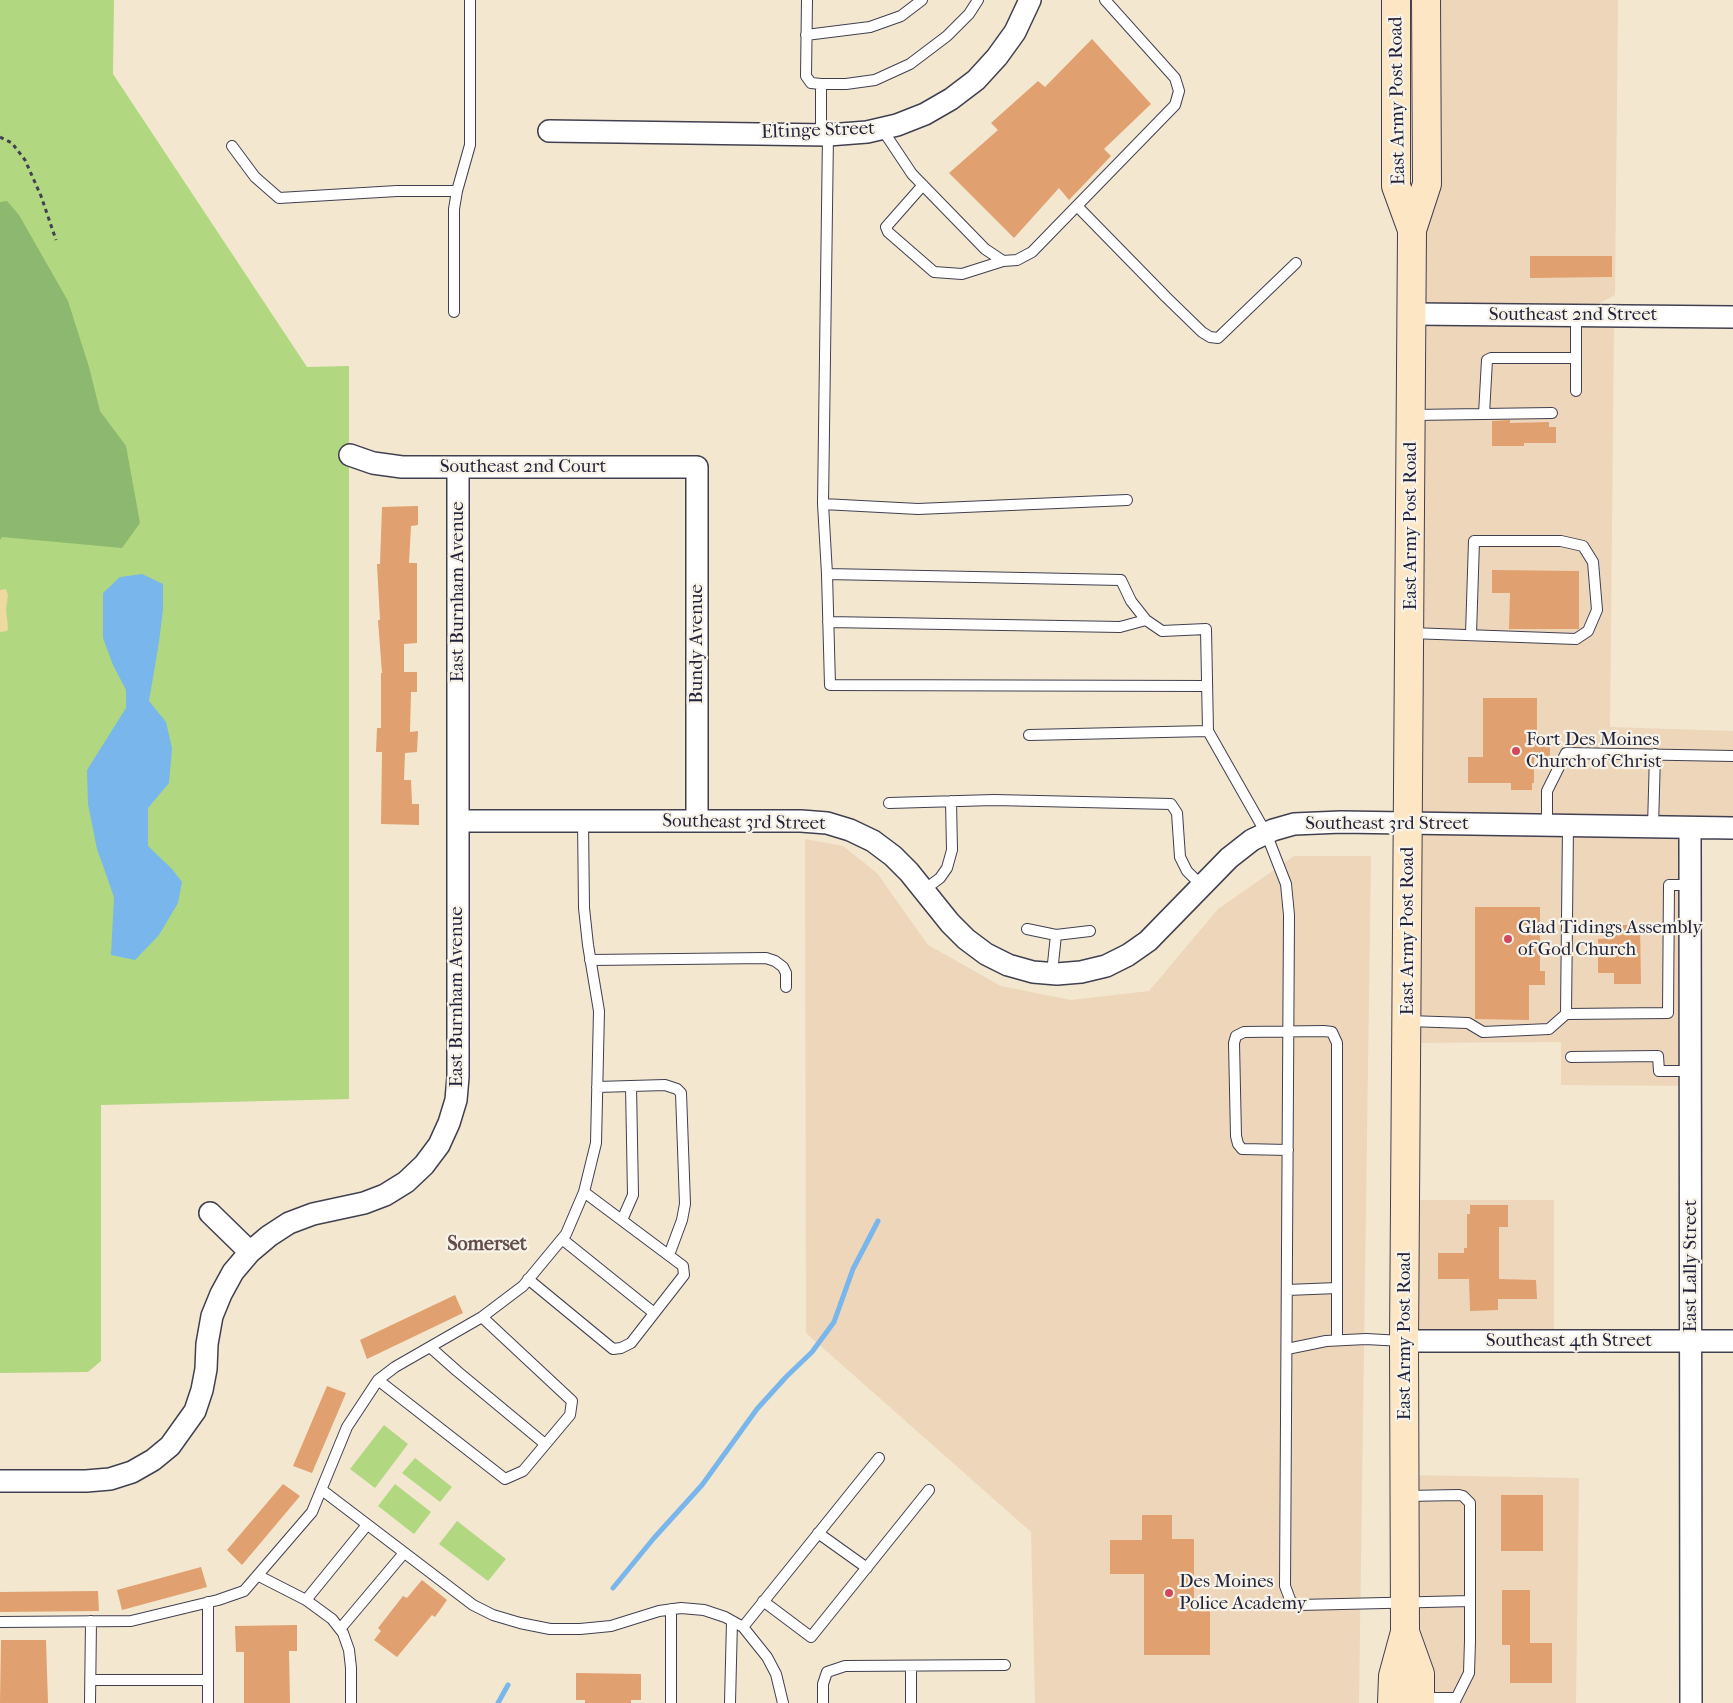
<!DOCTYPE html>
<html>
<head>
<meta charset="utf-8">
<style>
	body { margin:0 }
	canvas { display:block; background:#f3e7d0 }
</style>
</head>
<body>
<canvas width="1733" height="1703"></canvas>
<script>
const ctx = document.querySelector('canvas').getContext('2d');
ctx.lineJoin = 'round';
function fillPath(path, color) {
  ctx.fillStyle = color;
  ctx.fill(path, 'evenodd');
}
function shape(rows) {
  const path = new Path2D();
  for (const r of rows) {
    path.moveTo(r[0], r[1]);
    for (let i = 2; i < r.length; i += 2) path.lineTo(r[i], r[i + 1]);
  }
  return path;
}
function strokePath(path, color, width, dash) {
  ctx.strokeStyle = color;
  ctx.lineWidth = width;
  ctx.lineCap = dash ? 'butt' : 'round';
  ctx.setLineDash(dash || []);
  ctx.stroke(path);
}
function label(font, color, halo, rows, align = 'center') {
  ctx.font = font + ' "IM FELL French Canon",serif';
  ctx.lineWidth = 4.5;
  ctx.setLineDash([]);
  ctx.textBaseline = 'middle';
  ctx.strokeStyle = halo;
  ctx.fillStyle = color;
  for (const [text, x, y, turn = 0] of rows) {
    ctx.save();
    ctx.translate(x, y);
    ctx.rotate((+turn || 0) * Math.PI / 180);
    ctx.textAlign = isNaN(turn) ? turn : align;
    if (halo) ctx.strokeText(text, 0, 0);
    ctx.fillText(text, 0, 0);
    ctx.restore();
  }
}
const built = shape([
	[1421,0,1618,0,1615,295,1577,315,1614,326,1610,727,1733,731,1733,828,1691,828,1690,1086,1561,1085,1561,1042,1405,1043],
	[805,839,843,846,877,873,928,945,1001,986,1071,1000,1149,991,1218,909,1294,856,1371,856,1359,1703,1035,1703,1031,1532,806,1333],
	[1406,1200,1554,1200,1554,1341,1404,1341],
	[1405,1475,1579,1478,1576,1703,1413,1703]
]);
const green = shape([
	[0,0,114,0,113,74,307,367,349,366,349,1099,101,1105,101,1361,88,1372,0,1373],
	[384,1425,408,1444,375,1488,350,1469],
	[415,1458,452,1487,440,1502,402,1473],
	[395,1484,431,1512,414,1534,378,1506],
	[457,1521,506,1559,488,1581,439,1544]
]);
const forest = shape([
	[7,201,19,215,68,301,89,367,100,411,126,446,140,523,122,548,2,537,0,540,0,202]
]);
const sand = shape([
	[6,589,8,595,6,609,8,628,7,631,0,632,0,590]
]);
const water = shape([
	[142,574,163,584,163,609,159,642,149,701,166,722,172,748,169,783,148,808,148,846,172,869,182,882,178,903,159,935,135,960,111,955,114,897,97,849,88,804,87,770,126,708,126,690,113,665,103,638,103,593,120,577]
]);
const stream = shape([
	[613,1588,654,1538,702,1485,757,1409,786,1377,812,1352,834,1322,853,1269,878,1221],
	[498,1703,508,1685]
]);
const building = shape([
	[1092,39,1151,104,1104,149,1111,156,1069,200,1059,188,1014,238,949,173,998,130,991,123,1038,81,1045,87],
	[1530,256,1612,256,1612,277,1530,278],
	[1510,420,1510,423,1549,422,1549,427,1556,427,1556,443,1524,443,1524,446,1492,446,1492,421],
	[418,506,418,525,411,526,409,563,417,563,417,643,404,644,404,672,417,672,417,692,411,692,410,732,418,731,417,752,405,753,404,780,411,780,412,804,419,804,419,825,381,824,382,752,376,752,377,728,381,728,381,673,382,673,378,620,380,620,377,564,380,564,382,507],
	[1492,570,1579,571,1579,629,1509,629,1510,593,1492,593],
	[1483,698,1537,698,1537,744,1550,744,1550,759,1534,759,1534,783,1532,783,1532,790,1511,790,1511,783,1468,783,1468,757,1483,757],
	[1475,907,1540,907,1540,971,1545,971,1545,985,1529,985,1529,1020,1475,1019],
	[1613,925,1640,925,1641,984,1614,984,1614,973,1598,973,1598,939,1613,938],
	[1470,1205,1508,1205,1508,1227,1499,1227,1499,1279,1536,1280,1537,1299,1498,1299,1498,1310,1470,1311,1469,1279,1438,1279,1438,1253,1464,1253,1464,1248,1467,1248,1467,1214,1470,1214],
	[455,1295,463,1313,367,1359,360,1340],
	[327,1386,346,1393,312,1473,293,1466],
	[283,1484,300,1496,242,1565,227,1550],
	[1501,1495,1543,1495,1543,1551,1501,1551],
	[1142,1515,1172,1515,1172,1539,1194,1539,1194,1611,1210,1611,1210,1655,1144,1655,1144,1574,1110,1574,1110,1540,1142,1540],
	[201,1567,207,1587,122,1610,117,1590],
	[422,1580,447,1600,435,1617,432,1615,397,1657,374,1640,381,1631,378,1628,403,1596,407,1598],
	[1502,1590,1530,1590,1530,1643,1552,1643,1552,1683,1510,1683,1510,1645,1502,1645],
	[98,1591,99,1611,0,1612,0,1592],
	[297,1625,297,1651,289,1651,290,1703,244,1703,244,1652,236,1652,235,1626],
	[1,1640,46,1640,48,1703,0,1703],
	[576,1673,641,1674,641,1700,631,1700,631,1703,585,1703,585,1700,576,1700]
]);
const path = shape([
	[0,137,12,143,25,160,41,196,56,240]
]);
const lane = shape([
	[807,0,806,76,811,83,821,84,846,84,875,80,910,64,947,36,969,14,978,0],
	[806,35,870,27,901,16,922,0],
	[821,84,821,135],
	[882,129,912,174,985,249,1003,261,1017,260,1032,252,1175,105,1179,91,1175,78,1105,0],
	[828,135,823,504,827,574,1121,580,1131,601,1146,620,1162,631,1206,629,1208,731,1266,833,1286,884,1289,915,1285,1586,1291,1602,1299,1605,1470,1601],
	[232,146,255,177,279,198,397,191,457,191],
	[923,185,886,227,888,232,934,272,962,274,1003,261],
	[1077,206,1166,297,1202,332,1210,337,1218,338,1296,263],
	[454,312,454,209,457,191,470,145,470,0],
	[1576,391,1576,315],
	[1484,414,1487,360,1491,358,1576,358],
	[1413,415,1552,413],
	[823,504,918,509,1127,500],
	[827,574,830,685,1207,686],
	[828,622,1120,627,1146,620],
	[1410,633,1576,639,1588,631,1597,610,1593,562,1583,546,1561,541,1474,541,1471,634],
	[1029,735,1208,731],
	[889,803,994,800,1171,804,1177,813,1180,857,1187,871,1202,886],
	[1547,826,1547,791,1566,753,1733,756],
	[1653,827,1655,754],
	[924,890,940,878,947,868,952,850,951,801],
	[1027,929,1056,935],
	[590,960,766,958,775,961,783,967,786,973,786,987],
	[1052,973,1056,935,1090,931],
	[1566,1014,1668,1013,1669,885,1690,885],
	[1408,1021,1468,1023,1483,1032,1549,1029,1566,1014,1568,826],
	[1571,1057,1658,1056,1659,1071,1690,1071],
	[597,1087,665,1085,677,1089,681,1093,685,1204,682,1220,669,1255],
	[1288,1150,1242,1149,1238,1144,1236,1136,1234,1043,1236,1036,1244,1032,1324,1031,1332,1032,1337,1043,1337,1340],
	[622,1220,633,1195,631,1086],
	[562,1239,654,1313],
	[528,1279,613,1349,621,1348,631,1343,684,1275,683,1266,584,1192],
	[1287,1290,1337,1288],
	[430,1347,457,1371,545,1444],
	[1287,1349,1326,1341,1366,1339,1402,1341],
	[378,1380,505,1479,523,1471,570,1415,572,1401,482,1317],
	[322,1490,473,1605,493,1615,520,1623,550,1629,580,1629,611,1626,659,1611,681,1608,704,1610,725,1617,743,1627,767,1657,776,1674,783,1703],
	[1406,1496,1459,1495,1463,1496,1470,1503,1470,1641,1469,1673,1454,1703],
	[818,1533,867,1568],
	[259,1576,306,1600,332,1619,343,1633,349,1650,351,1668,351,1703],
	[306,1600,367,1525],
	[763,1601,811,1637,929,1490],
	[0,1622,131,1621,218,1600,244,1591,312,1512,347,1427,378,1380,395,1367,482,1317,523,1286,566,1234,584,1192,596,1143,599,1011,588,945,584,908,583,821],
	[743,1627,879,1458],
	[340,1629,404,1553],
	[91,1680,208,1680],
	[1421,1698,1455,1698],
	[90,1703,91,1621],
	[208,1703,208,1602],
	[671,1703,671,1609],
	[730,1703,732,1621],
	[823,1703,823,1684,827,1672,845,1666,1005,1665],
	[911,1703,911,1666]
]);
const street = shape([
	[549,131,828,135,867,132,897,125,925,114,951,99,976,80,997,57,1015,32,1030,0],
	[1413,314,1733,317],
	[350,455,373,463,402,467,697,467,697,821],
	[458,821,801,821,827,823,850,830,873,841,893,856,909,872,950,923,966,939,986,954,1008,965,1033,972,1057,974,1081,972,1106,966,1128,955,1148,941,1229,858,1252,840,1273,830,1294,824,1341,822,1733,828],
	[1690,828,1691,1703],
	[210,1213,250,1252],
	[1404,1341,1733,1341],
	[0,1481,86,1481,110,1479,132,1472,153,1460,170,1446,195,1411,202,1390,206,1369,207,1344,212,1316,221,1294,233,1272,250,1252,269,1236,289,1223,313,1214,364,1203,385,1195,406,1182,424,1165,439,1145,449,1123,456,1100,458,1077,458,467]
]);
const secondary = shape([
	[1396,0,1396,186,1412,230],
	[1405,1632,1420,1674,1420,1703],
	[1392,1703,1393,1676,1405,1632,1404,1341,1412,230,1427,184,1426,0]
]);
const markers = [
	[1516,751,5,"#d1495b"],
	[1508,939,5,"#d1495b"],
	[1169,1593,5,"#d1495b"]
];
const streetNames = [
	["East Army Post Road",1398,101,-91],
	["Eltinge Street",818,131,-2],
	["Southeast 2nd Street",1573,315],
	["Southeast 2nd Court",523,467],
	["East Army Post Road",1411,526,-90],
	["East Burnham Avenue",458,592,-90],
	["Bundy Avenue",697,644,-90],
	["Southeast 3rd Street",744,823,1],
	["Southeast 3rd Street",1387,824],
	["East Army Post Road",1408,931,-90],
	["East Burnham Avenue",457,997,-90],
	["East Lally Street",1691,1266,-90],
	["East Army Post Road",1405,1336,-90],
	["Southeast 4th Street",1569,1341]
];
const poiNames = [
	["Fort Des Moines",1526,740],
	["Church of Christ",1526,762],
	["Glad Tidings Assembly",1518,928],
	["of God Church",1518,950],
	["Des Moines",1179,1582],
	["Police Academy",1179,1604]
];
const neighbourhoodNames = [
	["Somerset",487,1245]
];
fillPath(built, '#eed6bb');
fillPath(green, '#b1d881');
fillPath(forest, '#8cb86f');
fillPath(sand, '#eeda9e');
fillPath(water, '#78b6eb');
strokePath(stream, '#78b6eb', 5);
fillPath(building, '#e0a06f');
strokePath(lane, '#414051', 12);
strokePath(street, '#414051', 24);
strokePath(secondary, '#414051', 30);
strokePath(path, '#414051', 3, [4, 4]);
strokePath(lane, '#fff', 10);
strokePath(street, '#fff', 21);
strokePath(secondary, '#fce6c4', 28);
for (const [x, y, r, color] of markers) {
  const dot = new Path2D();
  dot.arc(x, y, r, 0, 2 * Math.PI);
  ctx.fillStyle = color;
  ctx.fill(dot);
  strokePath(dot, '#f7f3e8', 2);
}
label('19px', '#22223b', '#f7f3e8', streetNames);
label('19px', '#22223b', '#f7f3e8', poiNames, 'left');
label('bold 20px', '#644e4d', '#f7f3e8', neighbourhoodNames);
</script>
</body>
</html>
